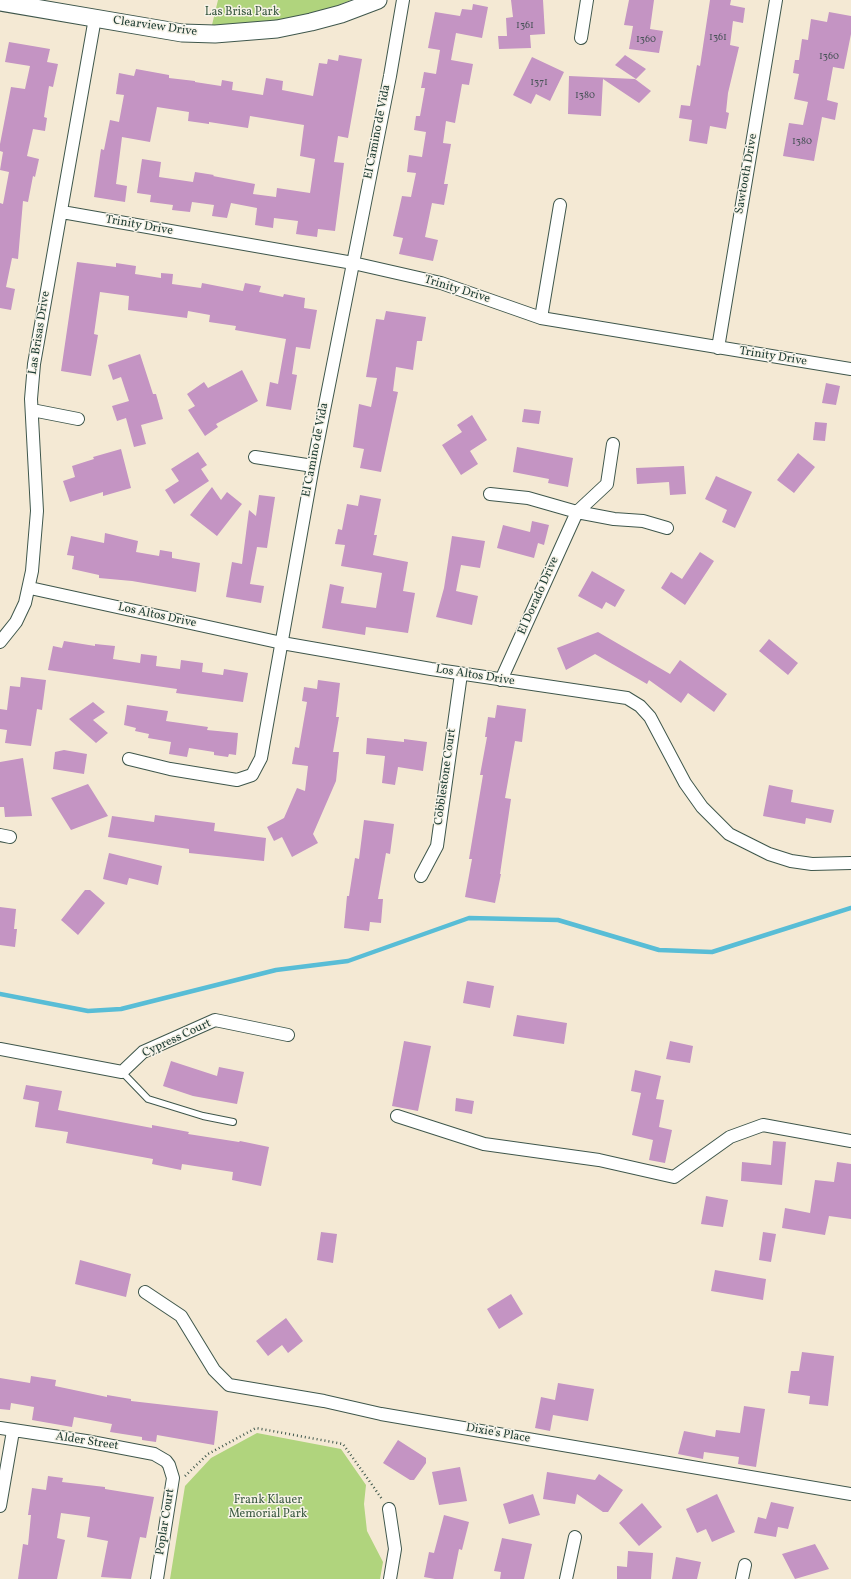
<!DOCTYPE html>
<html>
<head>
<meta charset="utf-8">
<style>
	body { margin:0 }
	canvas { display:block; background:#f4e9d4 }
</style>
</head>
<body>
<canvas width="851" height="1579"></canvas>
<script>
const ctx = document.querySelector('canvas').getContext('2d');
ctx.lineJoin = 'round';
function fillPath(path, color) {
  ctx.fillStyle = color;
  ctx.fill(path, 'evenodd');
}
function shape(rows) {
  const path = new Path2D();
  for (const r of rows) {
    path.moveTo(r[0], r[1]);
    for (let i = 2; i < r.length; i += 2) path.lineTo(r[i], r[i + 1]);
  }
  return path;
}
function strokePath(path, color, width, dash) {
  ctx.strokeStyle = color;
  ctx.lineWidth = width;
  ctx.lineCap = dash ? 'butt' : 'round';
  ctx.setLineDash(dash || []);
  ctx.stroke(path);
}
function label(font, color, halo, rows, align = 'center') {
  ctx.font = font + ' Vollkorn,serif';
  ctx.lineWidth = 3;
  ctx.setLineDash([]);
  ctx.textBaseline = 'middle';
  ctx.strokeStyle = halo;
  ctx.fillStyle = color;
  for (const [text, x, y, turn = 0] of rows) {
    ctx.save();
    ctx.translate(x, y);
    ctx.rotate((+turn || 0) * Math.PI / 180);
    ctx.textAlign = isNaN(turn) ? turn : align;
    if (halo) ctx.strokeText(text, 0, 0);
    ctx.fillText(text, 0, 0);
    ctx.restore();
  }
}
const green = shape([
	[218,0,351,0,321,12,249,28,212,25],
	[257,1433,341,1449,366,1485,364,1504,367,1531,383,1562,380,1579,170,1579,185,1486,211,1458]
]);
const stream = shape([
	[0,994,88,1011,121,1009,276,970,348,961,469,918,558,920,659,950,712,952,851,908]
]);
const building = shape([
	[511,0,543,0,545,34,530,35,531,48,499,49,498,36,507,36,506,18,513,17],
	[629,0,654,0,650,29,663,31,659,53,629,49,633,26,624,25],
	[710,0,731,0,730,5,745,8,743,23,733,21,730,45,739,47,728,93,726,112,729,113,726,129,710,126,707,144,689,141,692,120,679,118,681,105,690,106,697,65,700,66],
	[473,4,488,7,482,38,456,33,451,60,473,64,469,85,462,84,455,123,446,121,443,143,451,144,444,184,448,184,444,205,432,203,425,237,438,240,433,261,399,254,403,238,393,236,402,196,411,197,416,173,407,172,409,155,422,157,426,132,414,130,416,116,420,116,425,88,421,88,424,72,436,74,440,50,428,48,435,12,460,16,462,9,472,10],
	[829,12,851,16,851,34,844,69,833,67,827,100,838,103,835,120,822,117,814,161,783,156,789,123,803,125,808,102,794,99,799,74,793,73,795,60,799,60,802,39,808,40,811,19,827,22],
	[9,42,50,49,47,62,58,64,53,87,49,86,44,117,47,118,45,131,33,129,27,156,39,159,35,177,33,176,28,202,23,201,18,259,12,258,6,287,15,289,11,310,0,308,0,203,3,204,9,172,0,170,3,152,0,151,0,144,11,87,25,89,30,66,5,62],
	[339,55,362,59,348,138,338,136,334,162,344,163,335,231,318,229,317,237,296,234,298,221,274,218,273,228,255,225,257,208,231,203,227,218,212,216,214,205,192,202,190,212,172,210,173,205,150,202,151,195,137,193,142,159,161,162,159,177,193,182,195,172,214,175,213,176,255,184,253,194,276,197,277,188,310,193,315,159,300,156,304,125,250,116,248,128,209,122,209,124,188,121,189,112,157,107,150,142,122,137,116,184,127,186,125,202,94,197,101,149,104,150,110,120,119,122,124,95,116,94,119,73,134,76,136,69,169,75,169,78,195,81,195,82,221,86,222,80,233,82,232,90,263,95,266,78,283,81,282,90,313,96,319,63,327,64,328,59,338,61],
	[625,55,646,69,636,79,615,65],
	[532,57,564,72,550,101,536,94,531,104,513,95],
	[569,76,635,79,651,91,639,103,603,79,601,116,568,114],
	[77,262,116,267,116,263,136,266,135,274,161,278,161,273,173,274,172,284,201,288,202,283,243,291,245,283,261,286,259,292,283,297,284,294,305,298,304,308,317,310,310,349,296,347,292,374,297,375,291,410,266,406,270,382,278,384,286,339,235,330,236,326,209,322,210,315,188,311,187,318,128,310,129,296,100,292,94,334,98,335,91,376,61,371],
	[386,311,426,317,422,341,417,341,413,370,396,367,393,391,398,392,381,472,360,468,364,449,353,447,359,404,371,407,377,378,366,377,376,319,384,320],
	[140,354,153,394,156,394,163,419,141,425,146,444,134,447,126,418,117,421,112,406,129,401,121,377,113,380,108,365],
	[242,370,258,401,216,424,218,427,205,436,188,410,195,406,187,394,204,382,208,388],
	[826,383,840,386,836,405,822,403],
	[524,409,541,411,539,424,522,422],
	[472,415,487,440,470,451,478,464,461,475,442,445,462,432,457,425],
	[815,422,827,423,825,441,813,440],
	[517,447,573,458,568,487,548,483,549,479,513,472],
	[121,449,131,488,103,496,103,492,70,502,63,481,75,477,72,466,94,459,93,457],
	[198,452,207,465,201,469,209,481,174,504,165,490,179,481,171,469],
	[798,453,815,467,794,493,777,480],
	[684,466,686,494,670,495,669,482,637,484,636,468],
	[716,476,752,492,735,528,722,522,727,510,705,499],
	[212,487,221,500,227,492,242,504,217,536,190,515],
	[259,495,275,497,267,548,257,547,250,584,264,586,261,603,226,597,232,562,242,564,249,510,256,516],
	[360,495,381,499,374,535,377,535,373,555,408,562,403,591,415,593,408,633,366,627,365,635,322,628,330,584,344,587,341,603,376,608,382,573,341,566,345,545,335,544,338,529,342,530,347,504,358,506],
	[532,521,549,525,544,545,538,543,534,558,497,548,503,525,530,532],
	[105,533,138,541,136,552,159,556,160,550,172,552,172,558,200,563,196,592,132,581,99,578,99,575,72,569,74,556,67,555,71,536,104,543],
	[452,536,485,541,480,568,461,565,456,591,478,596,472,625,436,617,444,588],
	[700,552,714,561,685,605,661,588,671,572,682,579],
	[592,571,625,590,615,607,606,602,602,609,578,596],
	[598,632,670,674,680,660,727,694,714,712,688,693,681,703,649,680,647,684,595,654,566,670,557,648],
	[769,639,798,663,788,675,759,651],
	[64,641,95,646,95,644,115,646,113,659,140,663,141,654,157,656,156,666,180,669,181,660,203,663,202,672,223,675,224,669,248,673,243,702,176,693,177,689,48,670,53,646,62,648],
	[21,677,46,680,42,710,37,709,31,746,5,743,7,730,0,729,0,709,7,710,10,686,20,687],
	[318,680,340,683,336,717,339,717,333,752,339,752,336,781,313,834,318,843,292,857,282,837,274,841,267,827,284,818,297,788,305,791,308,766,292,764,295,747,299,748,307,702,302,701,304,687,317,689],
	[93,702,105,712,93,720,108,733,96,743,69,719],
	[127,705,168,711,166,721,208,727,207,730,238,733,236,755,229,754,228,757,214,755,214,752,189,748,187,757,169,754,171,742,148,738,149,734,135,731,136,728,124,725],
	[497,705,526,709,522,742,515,741,505,798,511,799,500,874,501,874,495,903,465,897,472,859,469,859,483,775,480,775,487,737,485,737,488,717,495,718],
	[367,738,404,742,404,739,427,742,423,771,398,767,395,785,382,783,385,756,366,754],
	[64,750,87,754,84,774,53,769,55,752],
	[23,758,32,816,5,817,4,807,0,807,0,762],
	[88,784,108,816,71,830,51,798],
	[769,785,793,790,791,802,834,810,831,823,806,818,805,824,763,816],
	[155,815,215,823,214,831,266,838,264,861,189,853,189,849,108,837,112,816,154,822],
	[364,820,394,824,390,854,386,853,378,899,383,899,381,923,370,922,369,931,344,928,347,896,349,896,355,858,359,859],
	[109,853,162,866,158,885,129,878,127,885,103,879],
	[85,890,90,890,105,903,78,935,61,920],
	[0,907,16,909,14,929,17,929,15,947,0,945],
	[467,981,494,986,490,1008,463,1003],
	[517,1015,567,1023,564,1044,513,1036],
	[404,1041,431,1046,418,1111,392,1106],
	[670,1041,693,1046,690,1063,666,1059],
	[171,1061,217,1076,219,1067,244,1072,237,1104,193,1096,163,1086],
	[635,1070,661,1076,656,1099,664,1100,659,1127,672,1130,665,1163,649,1160,653,1140,632,1135,641,1093,631,1091],
	[26,1085,62,1091,58,1110,152,1128,152,1125,189,1132,188,1134,239,1142,240,1141,269,1147,261,1186,232,1180,233,1172,182,1164,181,1170,152,1164,153,1159,66,1143,68,1132,35,1127,39,1102,23,1099],
	[456,1098,474,1101,472,1114,455,1111],
	[773,1141,786,1142,782,1185,741,1181,742,1162,771,1165],
	[837,1162,851,1164,851,1219,829,1216,825,1235,782,1228,785,1208,810,1213,815,1180,834,1182],
	[706,1196,728,1200,723,1227,701,1224],
	[321,1232,337,1234,333,1263,317,1260],
	[763,1232,776,1234,771,1262,759,1260],
	[80,1260,131,1274,126,1297,75,1284],
	[715,1270,766,1279,763,1300,711,1291],
	[511,1294,523,1314,499,1329,487,1309],
	[286,1318,303,1341,288,1353,282,1345,268,1356,256,1341],
	[802,1352,834,1356,828,1406,809,1404,810,1396,788,1393,791,1371,799,1371],
	[31,1376,56,1380,55,1386,107,1397,107,1395,131,1399,131,1401,218,1411,214,1445,157,1435,156,1442,142,1440,142,1437,110,1432,112,1424,74,1417,72,1427,32,1420,34,1407,11,1403,10,1410,0,1409,0,1378,30,1383],
	[558,1383,594,1389,588,1421,553,1415,550,1431,535,1428,541,1397,555,1400],
	[744,1406,765,1409,756,1467,738,1464,739,1457,704,1452,703,1459,678,1454,684,1431,715,1437,716,1430,740,1433],
	[398,1440,426,1458,426,1463,414,1480,410,1480,383,1463],
	[460,1467,467,1501,439,1505,432,1472],
	[547,1472,595,1480,599,1474,623,1490,608,1512,603,1512,577,1494,575,1504,543,1499],
	[48,1476,63,1478,62,1482,105,1487,105,1489,154,1497,146,1538,140,1537,131,1579,101,1577,108,1541,87,1537,90,1517,61,1513,57,1538,65,1540,57,1579,18,1579,23,1544,28,1545,31,1515,28,1515,32,1488,46,1490],
	[533,1494,540,1515,509,1524,503,1504],
	[717,1494,735,1532,712,1542,706,1529,697,1533,686,1509],
	[771,1502,794,1507,788,1529,778,1527,776,1537,754,1533,758,1517,766,1519],
	[642,1503,662,1527,639,1546,619,1523],
	[444,1515,469,1522,462,1550,459,1549,453,1579,435,1579,424,1577,429,1552,434,1553],
	[502,1538,532,1544,524,1579,500,1579,501,1572,494,1571],
	[815,1544,829,1569,795,1579,782,1554],
	[628,1551,653,1553,651,1579,617,1579,617,1566,627,1567],
	[676,1557,701,1562,697,1579,672,1579]
]);
const path = shape([
	[185,1476,208,1454,256,1428,343,1444,382,1499]
]);
const lane = shape([
	[122,1072,148,1099,203,1116,233,1122]
]);
const street = shape([
	[581,38,587,0],
	[62,212,353,263,441,283,541,318,851,369],
	[541,318,560,205],
	[718,348,776,0],
	[32,410,78,419],
	[255,457,313,466],
	[490,494,528,498,577,512,614,519,643,521,667,528],
	[30,588,282,643,431,669,627,698,640,706,650,717,685,783,702,807,729,834,769,854,791,861,812,864,851,863],
	[0,642,16,622,25,603,32,571,37,511,31,399,34,364,95,18],
	[501,680,577,512,607,484,613,444],
	[129,759,170,769,237,780,252,775,261,758,313,466,390,76,403,0],
	[0,835,10,837],
	[421,876,437,846,461,674],
	[0,1049,122,1072,143,1052,215,1020,288,1035],
	[397,1116,484,1144,599,1160,674,1177,730,1137,763,1125,851,1141],
	[145,1292,181,1316,214,1370,229,1385,324,1401,381,1414,851,1494],
	[0,1428,86,1441,154,1454,166,1461,169,1465,173,1478,157,1579],
	[0,1506,13,1431],
	[389,1509,395,1549,390,1579],
	[566,1579,575,1537],
	[742,1579,745,1565]
]);
const secondary = shape([
	[0,2,182,33,215,34,277,29,311,22,341,14,378,0]
]);
const numberNames = [
	["1361",525,26],
	["1361",718,38],
	["1360",646,40],
	["1360",829,57],
	["1371",539,83],
	["1380",585,96],
	["1380",802,142]
];
const parkNames = [
	["Las Brisa Park",242,13],
	["Frank Klauer",268,1501],
	["Memorial Park",268,1515]
];
const streetNames = [
	["Clearview Drive",155,27,8],
	["El Camino de Vida",378,132,-79],
	["Sawtooth Drive",747,174,-80],
	["Trinity Drive",139,226,10],
	["Trinity Drive",457,290,17],
	["Las Brisas Drive",40,333,-81],
	["Trinity Drive",773,357,9],
	["El Camino de Vida",316,450,-79],
	["El Dorado Drive",539,596,-66],
	["Los Altos Drive",157,616,12],
	["Los Altos Drive",475,676,9],
	["Cobblestone Court",446,777,-82],
	["Cypress Court",177,1039,-25],
	["Dixie's Place",498,1434,10],
	["Alder Street",87,1442,9],
	["Poplar Court",166,1522,-81]
];
fillPath(green, '#b0d47d');
strokePath(stream, '#58bdd6', 4.5);
fillPath(building, '#c494c3');
strokePath(lane, '#3f574c', 8);
strokePath(street, '#3f574c', 14);
strokePath(secondary, '#3f574c', 19);
strokePath(path, '#3f574c', 2.5, [1, 3]);
strokePath(lane, '#fff', 6);
strokePath(street, '#fff', 12);
strokePath(secondary, '#fff', 17);
label('10px', '#485358', null, numberNames);
label('12px', '#3c5b43', '#f7f3e8', parkNames);
label('12px', '#1f3d34', '#f7f3e8', streetNames);
</script>
</body>
</html>
